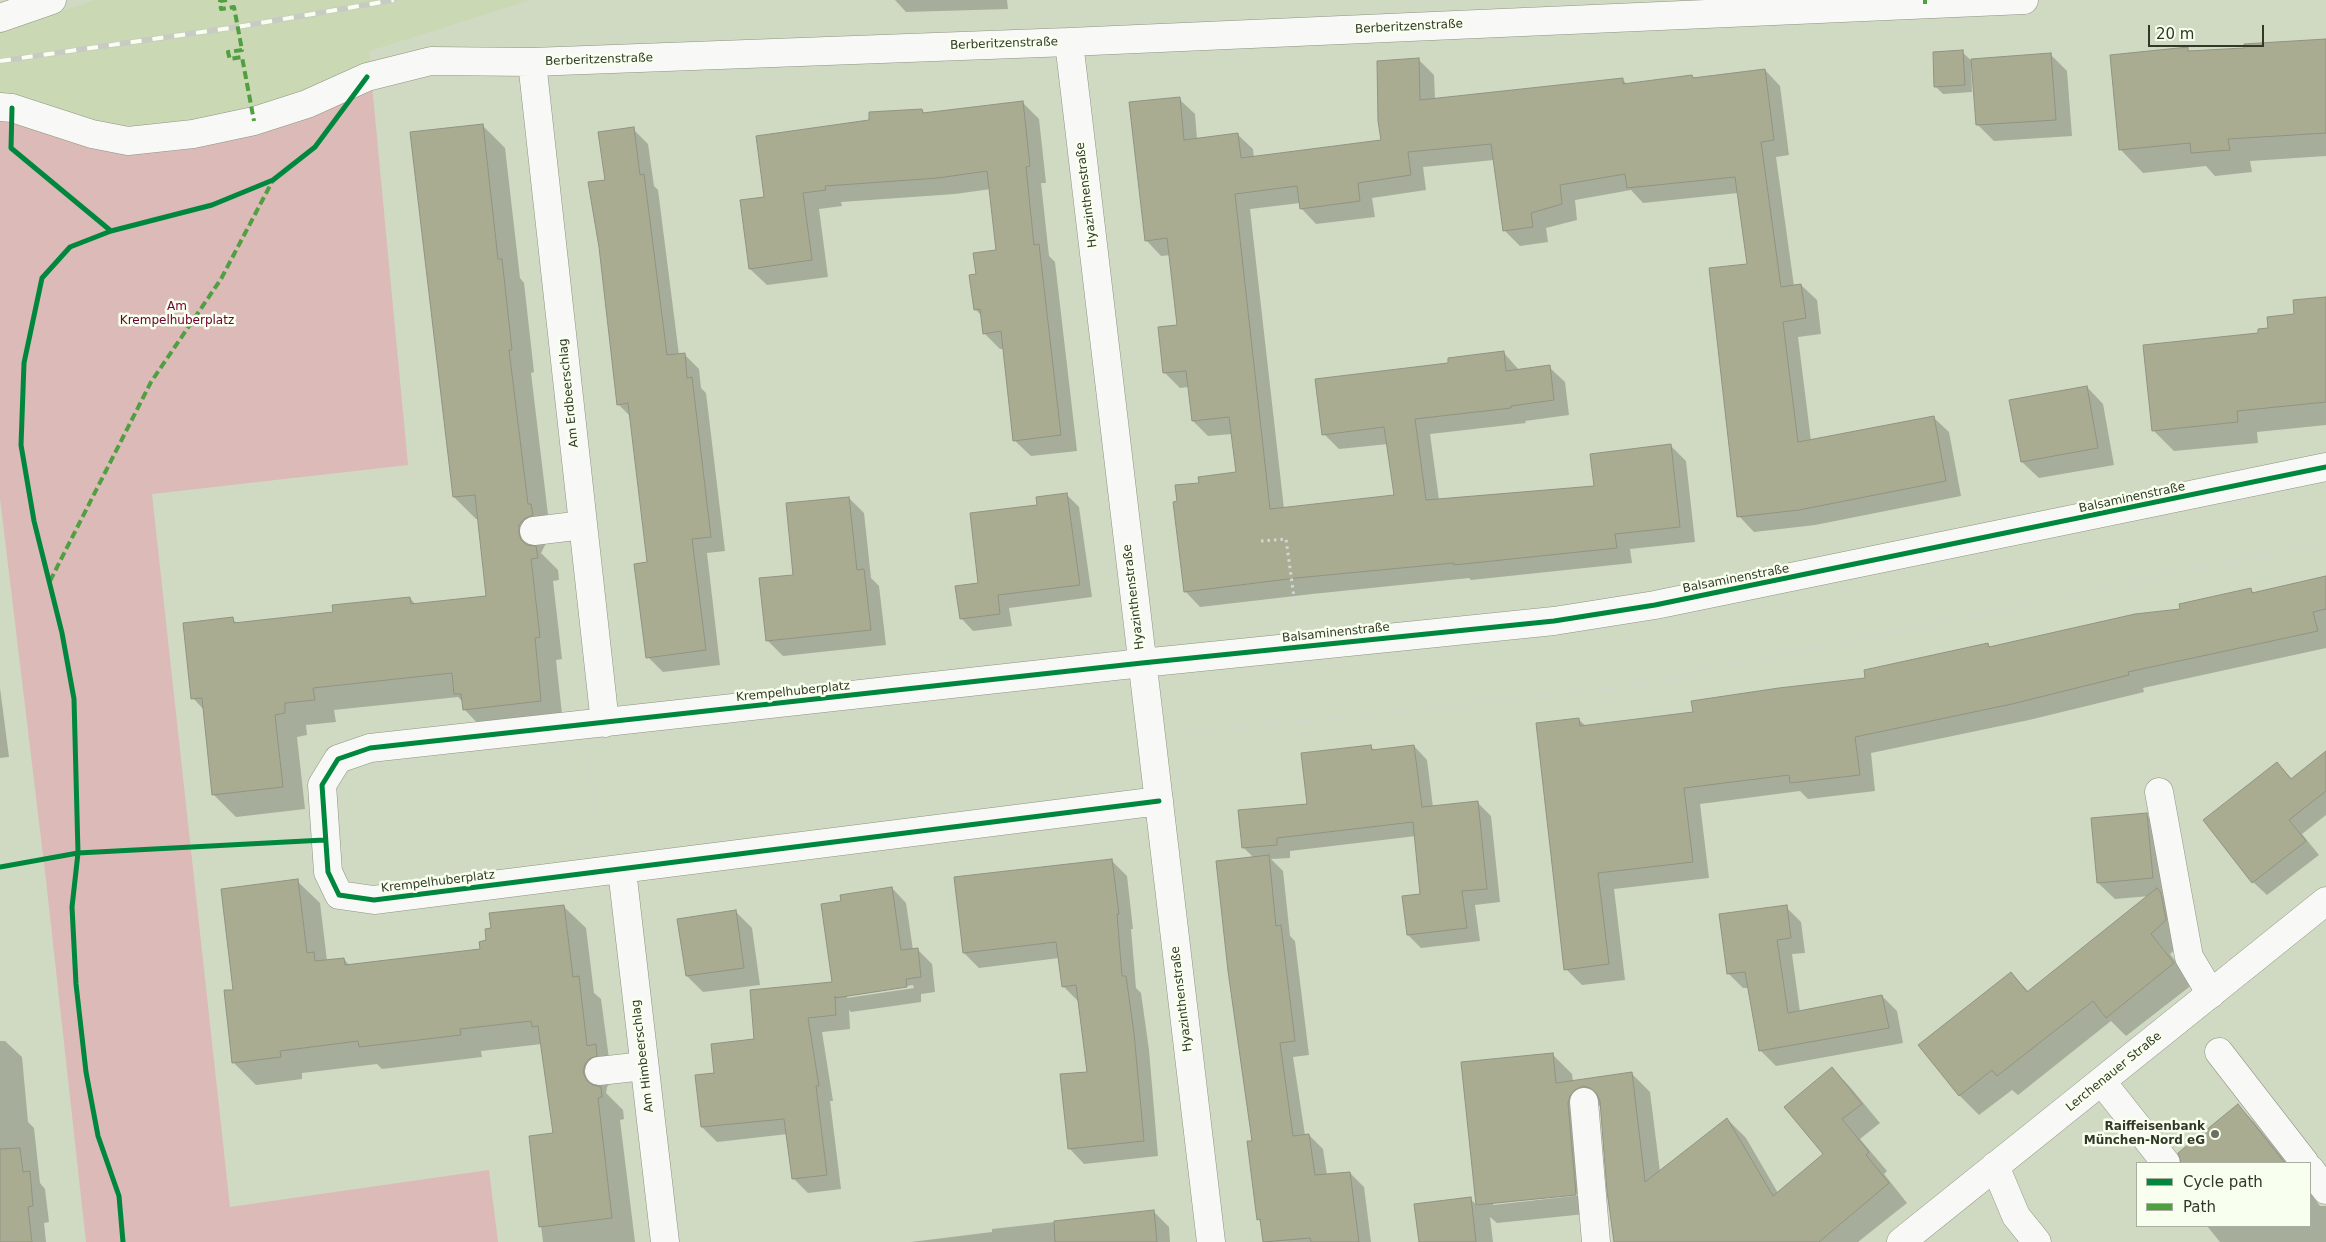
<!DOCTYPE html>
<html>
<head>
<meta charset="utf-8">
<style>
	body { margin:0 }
	#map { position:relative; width:2326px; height:1242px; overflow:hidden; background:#d0d9c2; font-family:"DejaVu Sans",sans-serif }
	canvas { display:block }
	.legend { position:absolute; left:2136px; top:1162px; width:175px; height:65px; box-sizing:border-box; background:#f8ffee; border:1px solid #a9af9e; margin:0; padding:6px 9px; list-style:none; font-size:15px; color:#323827 }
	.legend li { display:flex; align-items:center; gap:10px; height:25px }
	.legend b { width:25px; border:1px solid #a9af9e }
	.scale { position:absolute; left:2148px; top:25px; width:116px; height:22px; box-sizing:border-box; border:2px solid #323827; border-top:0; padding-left:6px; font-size:15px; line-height:18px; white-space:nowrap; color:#323827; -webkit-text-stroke:4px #f8ffee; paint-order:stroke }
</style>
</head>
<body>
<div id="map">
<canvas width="2326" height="1242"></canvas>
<ul class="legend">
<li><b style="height:6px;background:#00873e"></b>Cycle path</li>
<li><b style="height:6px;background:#509f41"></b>Path</li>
</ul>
<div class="scale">20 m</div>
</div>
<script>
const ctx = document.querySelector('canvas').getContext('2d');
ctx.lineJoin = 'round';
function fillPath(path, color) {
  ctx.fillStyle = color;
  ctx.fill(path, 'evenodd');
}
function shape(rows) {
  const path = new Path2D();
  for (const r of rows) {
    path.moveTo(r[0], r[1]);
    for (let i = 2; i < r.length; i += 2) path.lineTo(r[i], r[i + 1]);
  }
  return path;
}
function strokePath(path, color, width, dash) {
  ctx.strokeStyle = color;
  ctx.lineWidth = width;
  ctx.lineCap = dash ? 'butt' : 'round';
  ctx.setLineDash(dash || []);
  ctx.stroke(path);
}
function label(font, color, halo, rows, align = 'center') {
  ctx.font = font + ' "DejaVu Sans",sans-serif';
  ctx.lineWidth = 5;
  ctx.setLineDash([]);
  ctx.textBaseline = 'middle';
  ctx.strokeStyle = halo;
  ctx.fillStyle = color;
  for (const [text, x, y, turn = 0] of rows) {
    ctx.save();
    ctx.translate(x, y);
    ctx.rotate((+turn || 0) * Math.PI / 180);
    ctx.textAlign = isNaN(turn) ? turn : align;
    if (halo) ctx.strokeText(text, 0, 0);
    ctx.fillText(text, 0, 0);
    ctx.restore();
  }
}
const built = shape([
	[95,0,531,0,369,51,372,85,126,136,0,95,0,32]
]);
const green = shape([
	[372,85,408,465,152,494,230,1207,489,1170,498,1242,86,1242,46,880,0,498,0,95,126,136]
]);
const shadow = shape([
	[895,0,1007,0,1008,9,906,12],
	[2326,40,2326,156,2250,161,2252,172,2215,176,2206,166,2143,173,2121,150,2112,56,2187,49,2191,52,2245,50],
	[1962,52,1973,62,2050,54,2067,71,2072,136,1994,141,1978,125,1973,63,1971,63,1972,92,1943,94,1935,86],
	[1419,60,1434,75,1435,99,1622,79,1627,84,1692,76,1695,79,1765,70,1780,86,1789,155,1776,157,1794,286,1801,285,1817,300,1821,334,1798,337,1811,441,1933,417,1949,432,1961,496,1815,525,1754,532,1739,516,1748,265,1738,193,1643,203,1631,190,1575,200,1577,220,1546,228,1548,242,1520,246,1505,231,1494,160,1423,167,1426,190,1372,198,1375,217,1316,224,1301,208,1300,203,1250,209,1284,509,1395,496,1388,444,1339,449,1324,434,1450,364,1504,353,1519,370,1549,367,1565,382,1569,415,1525,421,1526,423,1430,434,1439,500,1595,487,1671,446,1686,461,1695,542,1630,549,1632,563,1471,580,1469,578,1312,594,1200,607,1185,591,1200,484,1237,473,1232,434,1208,436,1193,421,1189,387,1180,388,1164,372,1179,326,1170,255,1161,256,1146,240,1179,99,1195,114,1197,139,1237,134,1253,149,1254,158,1383,141],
	[1022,102,1039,119,1046,183,1041,183,1049,256,1055,262,1077,451,1031,456,1014,440,1004,349,1000,349,984,333,982,316,975,309,977,275,997,251,991,189,955,194,841,202,842,206,819,209,828,277,767,285,750,269,766,198,870,121,922,110,925,114],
	[482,125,505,148,520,278,524,283,534,372,531,373,549,523,547,541,541,553,558,570,559,580,553,581,562,659,556,660,563,723,486,732,464,709,463,702,458,697,334,710,336,722,306,725,307,735,297,737,305,809,236,817,213,794,204,710,193,698,232,619,238,624,334,613,410,598,416,605,488,597,479,519,476,519,454,497],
	[633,129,648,144,654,186,658,190,679,355,684,354,699,369,701,388,706,393,725,551,707,553,720,665,663,672,648,657,649,563,631,417,618,404,606,181],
	[2326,298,2326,425,2257,432,2258,443,2174,451,2153,430,2259,334],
	[2087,387,2103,404,2114,465,2039,478,2022,462],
	[1066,494,1079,507,1092,597,1009,608,1012,626,973,631,961,618,980,584,1039,506],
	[849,498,864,513,871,578,879,586,886,645,783,656,767,640,795,576],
	[2326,578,2326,648,2143,688,2144,692,2029,720,1871,753,1875,791,1808,799,1800,791,1700,804,1709,878,1614,889,1625,980,1582,985,1566,969,1579,720,1586,726,1694,713,1867,679,1987,645,1991,648,2182,610,2251,590,2254,593],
	[0,688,9,757,0,758],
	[1370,746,1375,751,1414,746,1427,760,1433,807,1477,802,1491,816,1500,902,1475,905,1480,941,1421,948,1408,935,1422,895,1416,836,1290,851,1290,858,1271,859,1283,871,1290,936,1295,941,1309,1055,1293,1057,1305,1135,1309,1135,1323,1149,1327,1175,1350,1173,1364,1187,1371,1242,1264,1242,1261,1222,1258,1219,1253,1142,1254,858,1243,847,1308,806],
	[2326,752,2326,815,2302,834,2319,855,2267,895,2253,882,2277,763,2292,779],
	[2146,814,2162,831,2169,894,2162,894,2177,909,2186,940,2170,954,2193,984,2126,1036,2111,1021,2018,1095,2012,1090,1979,1115,1960,1096,1920,1045,2011,973,2029,992,2150,896,2115,899,2098,883],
	[1112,861,1127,876,1133,929,1131,929,1136,988,1141,993,1149,1050,1158,1156,1084,1164,1069,1148,1088,1073,1078,1001,1063,986,1059,958,979,968,964,953],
	[297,881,320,903,327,961,344,959,350,966,481,950,563,906,586,928,594,993,601,999,612,1081,607,1087,606,1093,623,1110,624,1119,620,1120,635,1242,543,1242,530,1137,554,1134,542,1044,481,1051,482,1057,382,1069,377,1064,302,1073,302,1079,256,1085,233,1062,234,991],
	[892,888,906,903,913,950,917,949,932,964,935,992,921,994,921,1002,851,1012,849,1010,850,1029,822,1032,833,1101,830,1101,841,1189,808,1193,793,1178,788,1134,717,1142,702,1127,716,1074,756,1040,834,983,843,902],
	[913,985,914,988,847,998,847,995],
	[1786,907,1801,922,1805,953,1792,954,1800,1012,1882,996,1897,1011,1903,1043,1776,1066,1761,1051,1749,988,1743,988,1728,973],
	[736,912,752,928,760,985,703,992,687,976],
	[0,1041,5,1041,22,1057,28,1122,34,1128,40,1183,45,1189,49,1222,44,1223,46,1242,0,1242],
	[1553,1055,1572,1074,1573,1082,1631,1073,1650,1092,1660,1172,1727,1119,1746,1138,1778,1193,1825,1154,1832,1068,1850,1087,1880,1123,1860,1139,1887,1171,1884,1174,1907,1203,1858,1242,1615,1242,1601,1105,1595,1108,1595,1213,1497,1223,1490,1217,1493,1242,1420,1242,1470,1199,1478,1206,1463,1064],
	[1582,1193,1583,1195,1493,1205,1493,1202],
	[2238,1106,2254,1122,2287,1163,2182,1163],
	[2310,1192,2320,1206,2326,1206,2326,1242,2220,1242,2207,1226,2310,1226],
	[1153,1211,1169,1227,1170,1242,911,1242,992,1232,992,1229]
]);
const building = shape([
	[2326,39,2326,133,2228,139,2230,150,2191,153,2190,143,2119,150,2110,55,2188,47,2188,51,2244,48,2244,44,2326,39],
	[1963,50,1965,85,1934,87,1933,52,1963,50],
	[2051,53,2056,120,1976,125,1971,59,2051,53],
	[1419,58,1420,100,1623,78,1623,84,1692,75,1693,78,1765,69,1774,140,1761,142,1781,287,1801,284,1806,318,1783,322,1798,442,1934,416,1946,481,1799,510,1737,517,1709,268,1747,264,1735,177,1627,188,1625,174,1560,185,1562,204,1531,213,1533,227,1503,231,1491,144,1408,152,1411,175,1358,183,1360,201,1300,209,1297,186,1235,194,1270,509,1394,495,1384,427,1322,435,1315,379,1448,363,1448,358,1504,351,1506,371,1550,365,1554,400,1511,406,1511,408,1415,419,1426,500,1594,486,1590,454,1671,444,1680,527,1615,534,1617,548,1454,565,1454,563,1296,578,1184,592,1173,502,1177,501,1175,485,1199,483,1198,477,1236,472,1229,417,1192,421,1186,371,1163,373,1158,327,1177,325,1167,238,1145,241,1129,102,1180,97,1184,140,1238,133,1241,158,1381,140,1378,121,1377,61,1419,58],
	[1023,101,1030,166,1026,167,1034,245,1039,244,1061,435,1013,441,1001,331,983,334,980,309,974,310,969,275,976,274,973,253,996,250,987,171,938,178,825,186,826,190,803,193,812,260,749,269,740,200,764,197,756,136,869,120,869,112,922,109,923,113,1023,101],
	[483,124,498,259,502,259,512,350,509,350,528,504,531,504,533,515,524,519,519,525,519,533,521,540,527,545,536,546,538,558,531,559,540,637,535,638,541,701,463,710,461,694,454,694,452,673,313,688,315,700,285,703,285,713,275,715,283,787,212,795,202,698,191,699,183,623,233,617,234,623,333,612,332,605,410,597,411,604,486,596,475,495,453,497,410,132,483,124],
	[634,127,640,175,644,174,667,355,685,353,687,378,692,377,711,537,692,539,706,650,646,658,634,564,647,562,628,403,617,405,599,247,588,182,605,180,598,132,634,127],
	[2326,297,2326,402,2237,411,2238,422,2152,431,2143,345,2258,333,2258,329,2268,328,2267,317,2294,314,2293,300,2326,297],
	[2087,386,2098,448,2021,462,2009,400,2087,386],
	[1067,493,1080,585,998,595,1000,614,960,619,955,586,978,583,970,513,1037,505,1036,497,1067,493],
	[849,497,857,570,864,569,871,630,766,641,759,578,793,575,786,503,849,497],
	[2326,576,2326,609,2313,612,2318,631,2128,672,2129,675,2012,704,1855,737,1860,775,1790,783,1789,775,1684,788,1693,862,1598,873,1609,964,1564,970,1536,723,1579,718,1580,726,1693,712,1691,701,1779,688,1865,678,1864,670,1988,643,1989,647,2135,614,2180,609,2179,604,2251,588,2252,593,2326,576],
	[1371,745,1372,750,1414,745,1422,807,1478,801,1487,889,1462,891,1467,928,1407,935,1402,896,1420,894,1413,822,1277,838,1277,845,1242,848,1238,810,1307,804,1301,753,1371,745],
	[2326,751,2326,791,2289,820,2306,841,2252,883,2203,820,2277,762,2291,779,2326,751],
	[2147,813,2153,878,2097,883,2091,818,2147,813],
	[1269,855,1276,926,1281,925,1295,1041,1280,1043,1293,1136,1309,1134,1315,1175,1350,1172,1359,1242,1311,1242,1310,1238,1263,1242,1260,1219,1257,1220,1247,1141,1252,1141,1228,971,1216,861,1269,855],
	[1112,859,1119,914,1117,914,1122,976,1126,976,1134,1033,1144,1141,1068,1149,1060,1074,1087,1072,1076,985,1062,987,1056,942,963,953,954,877,1112,859],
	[298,879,307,953,314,952,315,961,344,958,345,965,480,949,479,942,486,940,485,929,491,928,489,913,564,905,573,977,579,976,587,1046,596,1044,597,1056,589,1059,585,1064,583,1072,587,1081,593,1085,601,1087,602,1097,598,1098,612,1218,539,1227,529,1136,553,1133,538,1026,532,1027,531,1021,460,1029,461,1035,359,1047,358,1041,280,1051,281,1057,232,1063,224,990,233,990,221,889,298,879],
	[892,887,901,950,918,948,921,977,906,979,907,987,835,998,835,996,836,1015,808,1018,819,1086,816,1086,827,1175,792,1179,784,1119,701,1127,695,1075,714,1073,711,1044,754,1039,750,990,832,982,821,904,841,901,840,895,892,887],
	[2157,888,2161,893,2166,920,2151,934,2174,963,2106,1018,2093,1001,1997,1076,1992,1070,1959,1096,1918,1045,2011,972,2027,992,2157,888],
	[1787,905,1791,938,1777,940,1788,1013,1882,995,1889,1028,1759,1051,1745,972,1727,974,1719,914,1787,905],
	[736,910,744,968,686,976,677,919,736,910],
	[1553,1053,1556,1083,1632,1072,1645,1182,1727,1118,1773,1196,1823,1154,1784,1107,1832,1067,1862,1104,1842,1119,1869,1152,1866,1155,1889,1183,1819,1242,1614,1242,1607,1191,1600,1101,1596,1093,1590,1088,1583,1086,1575,1090,1570,1096,1568,1103,1576,1195,1476,1205,1461,1062,1553,1053],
	[2238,1104,2285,1163,2181,1163,2178,1153,2238,1104],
	[20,1148,23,1172,30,1171,33,1206,28,1207,32,1242,0,1242,0,1149,20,1148],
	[1471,1197,1476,1242,1419,1242,1414,1204,1471,1197],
	[1154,1210,1157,1242,1055,1242,1054,1221,1154,1210]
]);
const path = shape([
	[1261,541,1286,539,1296,612],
	[1186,734,1626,687,2326,542],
	[589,759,598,837]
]);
const minor = shape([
	[0,18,52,0],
	[1069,42,1211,1242],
	[532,62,605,723],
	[0,107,12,108,92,134,128,141,193,134,254,121,307,104,367,77,431,61,532,62,1069,42,2024,0],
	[534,531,583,525],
	[2159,792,2189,957,2211,994],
	[1159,801,374,900,339,895,328,872,322,785,338,759,370,748,1142,663,1554,621,1655,605,2326,467],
	[622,870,665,1242],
	[2219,1052,2305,1163],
	[599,1071,644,1066],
	[2102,1082,2166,1163],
	[1584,1102,1596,1242],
	[1995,1166,2016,1216,2037,1242],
	[2310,1169,2326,1190]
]);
const major = shape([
	[1901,1242,2326,901]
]);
const rail = shape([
	[0,61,237,27,394,0]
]);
const quiet = shape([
	[227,0,220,1,221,9,234,7,242,50,228,52,229,56,230,59,242,57,254,121],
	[1925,0,1925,4],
	[50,581,151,382,221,279,273,180]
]);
const cycleway = shape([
	[12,108,11,148,111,231],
	[1159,801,374,900,339,895,328,872,322,785,338,759,370,748,1142,663,1554,621,1655,605,2326,467],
	[0,867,78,853,324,840],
	[123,1242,119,1196,98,1136,86,1072,76,984,72,907,78,853,74,699,62,633,34,521,21,445,24,363,42,278,70,247,111,231,212,205,273,180,315,147,367,77]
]);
const markers = [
	[2215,1134,5,"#69705d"]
];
const streetNames = [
	["Berberitzenstraße",1409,27,-3],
	["Berberitzenstraße",1004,44,-2],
	["Berberitzenstraße",599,60,-2],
	["Hyazinthenstraße",1087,195,-97],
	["Am Erdbeerschlag",569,393,-96],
	["Balsaminenstraße",2132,498,-12],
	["Balsaminenstraße",1736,579,-11],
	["Hyazinthenstraße",1134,597,-97],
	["Balsaminenstraße",1336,633,-6],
	["Krempelhuberplatz",793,692,-6],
	["Krempelhuberplatz",438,882,-7],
	["Hyazinthenstraße",1182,999,-97],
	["Am Himbeerschlag",643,1056,-97],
	["Lerchenauer Straße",2114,1072,-39]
];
const parkNames = [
	["Am",177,307],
	["Krempelhuberplatz",177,321]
];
const poiNames = [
	["Raiffeisenbank",2205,1127],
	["München-Nord eG",2205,1141]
];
fillPath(built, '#cad8b3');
fillPath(green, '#dbbab8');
fillPath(shadow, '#0003');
fillPath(building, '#aaac92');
strokePath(building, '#909382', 1);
strokePath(minor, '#8d9382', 29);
strokePath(major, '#8d9382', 29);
strokePath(path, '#d4d7d0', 3, [2.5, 4]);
strokePath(minor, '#f8f9f6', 28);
strokePath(major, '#f8f9f6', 28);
strokePath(rail, '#c8cac4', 5.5);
strokePath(rail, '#f8ffee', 4, [11]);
strokePath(quiet, '#509f41', 4, [8, 4]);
strokePath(cycleway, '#00873e', 5);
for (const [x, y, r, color] of markers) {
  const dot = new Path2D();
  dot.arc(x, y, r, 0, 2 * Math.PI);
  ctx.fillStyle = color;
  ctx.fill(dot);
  strokePath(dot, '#f8ffee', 2);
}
label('12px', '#323827', '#f8ffee', streetNames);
label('12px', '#6c0130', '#f8ffee', parkNames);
label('bold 12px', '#323827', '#f8ffee', poiNames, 'right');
</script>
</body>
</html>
